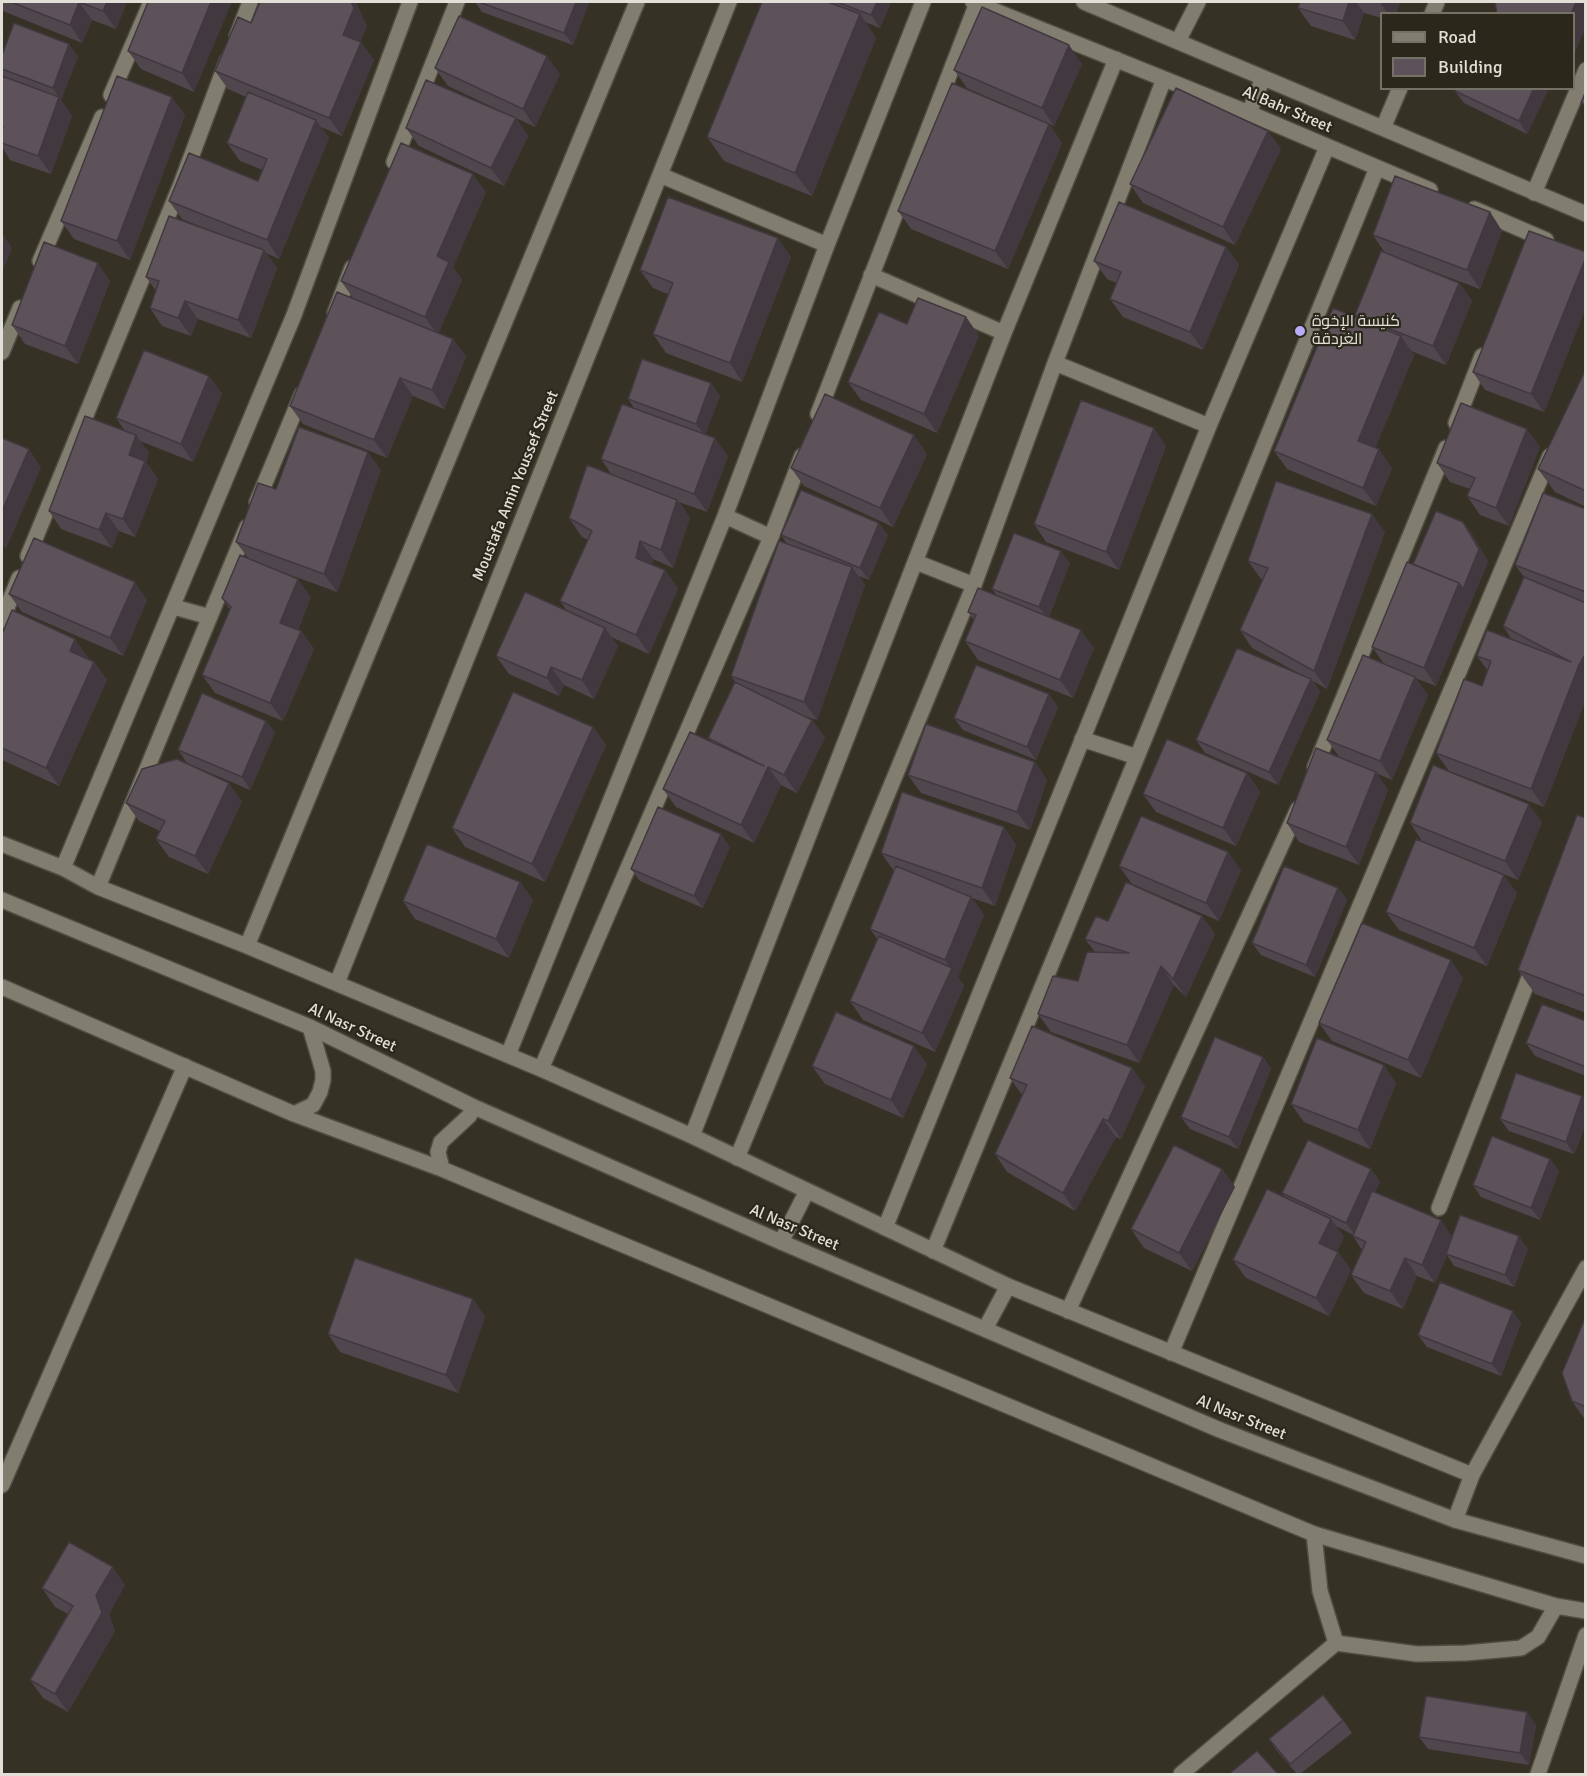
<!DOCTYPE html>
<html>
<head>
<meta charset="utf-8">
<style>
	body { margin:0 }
	#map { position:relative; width:1587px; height:1776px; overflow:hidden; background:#353225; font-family:Signika,sans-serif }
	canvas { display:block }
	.frame { position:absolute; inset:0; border:3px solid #e1dfd7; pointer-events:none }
	.legend { position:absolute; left:1380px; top:12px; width:195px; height:78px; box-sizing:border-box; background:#2b281b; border:2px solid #747166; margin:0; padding:8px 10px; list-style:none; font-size:18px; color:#e1dfd7 }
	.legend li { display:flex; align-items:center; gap:12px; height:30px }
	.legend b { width:30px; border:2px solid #747166 }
</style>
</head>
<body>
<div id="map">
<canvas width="1587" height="1776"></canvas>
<div class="frame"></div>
<ul class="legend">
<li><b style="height:8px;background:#827e6f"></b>Road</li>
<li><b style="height:16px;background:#5d515a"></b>Building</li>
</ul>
</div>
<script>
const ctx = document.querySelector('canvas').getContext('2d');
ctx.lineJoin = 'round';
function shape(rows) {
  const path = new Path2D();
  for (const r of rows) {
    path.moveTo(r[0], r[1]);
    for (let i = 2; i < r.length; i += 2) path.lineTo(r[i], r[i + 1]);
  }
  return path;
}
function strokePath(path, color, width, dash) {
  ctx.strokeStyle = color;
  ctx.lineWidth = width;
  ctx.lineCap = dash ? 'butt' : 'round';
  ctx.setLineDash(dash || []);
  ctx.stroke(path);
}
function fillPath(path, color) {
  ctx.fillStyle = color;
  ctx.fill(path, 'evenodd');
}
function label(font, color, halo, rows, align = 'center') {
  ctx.font = font + ' Signika,Cairo,sans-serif';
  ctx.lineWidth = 4.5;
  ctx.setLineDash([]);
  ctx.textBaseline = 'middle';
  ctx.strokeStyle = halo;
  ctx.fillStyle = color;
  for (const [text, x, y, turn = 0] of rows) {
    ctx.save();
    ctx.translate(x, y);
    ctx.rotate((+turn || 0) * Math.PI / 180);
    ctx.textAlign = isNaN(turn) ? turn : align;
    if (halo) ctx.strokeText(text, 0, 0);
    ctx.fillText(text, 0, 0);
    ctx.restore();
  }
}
const service = shape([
	[2,1485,185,1066],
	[1538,1774,1586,1635]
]);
const minor = shape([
	[973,2,1249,113,1430,190],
	[1084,2,1586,214],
	[1432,14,1437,2],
	[237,36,250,2],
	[1178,41,1198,2],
	[111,95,151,2],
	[1249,113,1263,78],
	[1383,128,1400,88],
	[394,162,457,2],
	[660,175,827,245],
	[1534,193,1586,70],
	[1474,209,1546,240],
	[40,261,102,117],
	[871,275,1004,333],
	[335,313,352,268],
	[2,352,20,308],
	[1055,363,1209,426],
	[818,414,977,3],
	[1456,423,1482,356],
	[257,502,302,394],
	[725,516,771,537],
	[28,556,181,184,227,61],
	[916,562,974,585],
	[174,607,210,617],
	[2,620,19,578],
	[1082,739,1137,757],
	[1315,767,1446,448],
	[2,844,63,868,98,887,247,946,541,1069,692,1136,1008,1286,1472,1475],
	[63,868,294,315,410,2],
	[98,887,247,527],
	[247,946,637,2],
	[337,983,729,2],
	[508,1055,725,516,827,245,923,2],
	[541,1069,771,537,802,456],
	[692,1136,1004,333,1116,59],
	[737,1158,974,585,1055,363,1164,79],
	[1439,1208,1534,965],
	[885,1228,1209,426,1327,147],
	[933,1251,1137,757,1377,168],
	[1068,1311,1298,809],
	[1171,1353,1550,456],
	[1314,1534,1320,1591,1336,1643,1417,1654,1466,1653,1521,1648,1538,1637,1556,1606],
	[1181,1774,1336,1643]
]);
const tertiary = shape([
	[1455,1520,1472,1475,1586,1268]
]);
const secondary = shape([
	[2,900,310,1027,474,1107,781,1242,1220,1430,1455,1520,1586,1556],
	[2,987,294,1114,442,1169,1314,1534,1556,1606,1586,1611],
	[294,1114,313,1105,320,1092,323,1080,323,1071,310,1027],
	[442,1169,438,1152,441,1142,469,1116,474,1107],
	[781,1242,807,1191],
	[985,1329,1008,1286]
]);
const wall = shape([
	[2,2,127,2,116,29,92,20,82,43,3,11,2,10],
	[148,2,194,92,141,69,128,51],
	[475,2,589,2,573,45,482,12],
	[762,2,891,2,880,28,865,22,876,38,812,196,724,161,707,137],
	[1300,2,1400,2,1396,14,1382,14,1382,18,1364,13,1355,40,1311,26,1298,8],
	[251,23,367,26,360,41,374,60,342,136,321,127,329,138,279,259,266,253,277,268,251,338,198,319,191,336,162,326,150,308,156,291,146,277,216,233,182,219,169,201,258,181,263,170,240,161,227,143,246,97,228,89,215,71],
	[2,55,78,56,61,100,72,116,51,174,10,160,2,147,2,76,4,77,2,73],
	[1082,64,1054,126,967,88,954,70],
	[435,68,560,74,535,127,448,86],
	[1456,88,1549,88,1527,134,1464,103,1455,91],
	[185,115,130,260,74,239,61,221],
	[516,118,528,136,504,186,419,146,406,128],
	[1049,124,1062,143,1008,269,911,229,898,211],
	[1268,131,1281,149,1235,245,1143,203,1130,184],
	[486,192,453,267,462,280,438,333,453,339,466,357,444,409,413,396,387,458,303,424,290,406,353,298,341,281],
	[1490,212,1502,231,1480,289,1389,255,1459,283,1472,301,1446,365,1411,351,1414,355,1375,448,1392,468,1376,506,1287,469,1274,451,1357,318,1355,315,1385,253,1373,235],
	[1226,247,1239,265,1203,350,1123,317,1110,299,1117,283,1107,279,1094,261],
	[1586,252,1586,307,1544,412,1485,390,1473,372],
	[791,257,742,382,666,353,653,334,668,294,653,288,640,270],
	[110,281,78,364,25,344,12,325],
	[966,317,979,336,937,433,861,400,848,382,907,324],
	[1586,369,1586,507,1555,492,1538,469],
	[209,376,222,394,193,462,140,441,149,453,146,462,158,479,135,537,119,531,112,548,61,529,49,511,125,431,116,418],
	[711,383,720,396,705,434,728,456,707,512,679,502,690,518,673,568,653,559,652,565,665,570,678,589,649,654,611,637,618,646,594,699,564,685,559,696,509,674,496,656,567,611,560,601,588,540,582,537,569,518,611,474,601,459,634,408,628,399],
	[1166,446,1119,570,1046,542,1034,524],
	[1540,447,1509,526,1480,515,1467,496,1470,489,1450,482,1437,463],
	[927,454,893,527,804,486,791,468],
	[381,470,337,592,277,570,311,597,298,630,301,631,314,649,283,721,215,693,202,675,230,610,222,598,248,558,236,542,276,489],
	[1586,509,1586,699,1544,807,1449,771,1436,753,1482,686,1488,671,1477,656,1512,640,1503,626,1524,577,1515,565],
	[1463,522,1472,534,1488,562,1436,686,1415,678,1428,695,1392,780,1376,773,1388,790,1359,865,1299,842,1287,823,1340,758,1327,740,1384,664,1372,647,1413,564],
	[1385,532,1327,689,1313,681,1320,692,1278,785,1205,753,1196,740,1302,675,1252,648,1240,630,1263,579,1261,579,1248,561],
	[781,535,888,535,869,580,859,576,865,585,817,720,802,715,812,720,825,738,797,793,781,785,754,843,676,807,663,789,711,741,708,738,736,683,731,676,787,544],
	[1070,563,1049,617,1094,648,1073,698,978,660,965,641,974,620,968,612,997,596,992,589],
	[9,594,147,600,123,656,22,612],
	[2,634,88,657,87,658,94,662,107,680,59,786,2,760],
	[1049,694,1058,707,1036,760,963,730,954,718],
	[266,721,275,733,250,790,187,763,178,750],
	[593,727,606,745,545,882,465,847,452,828],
	[1035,762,1047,780,1030,830,921,793,908,775],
	[1247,773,1260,792,1236,846,1156,812,1143,794],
	[242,801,208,874,169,857,156,839,160,831,139,821,126,803],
	[1586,818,1586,1013,1535,994,1518,970],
	[1542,822,1518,880,1422,841,1410,823],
	[1004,827,1016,845,995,906,972,898,984,915,958,977,964,986,935,1052,863,1020,850,1001,878,940,870,929,894,871,881,853],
	[730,847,703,908,640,881,631,869],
	[1119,866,1241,870,1219,921,1132,884],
	[520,882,533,900,509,958,415,919,403,901],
	[1338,888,1347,900,1315,977,1261,955,1252,943],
	[1517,893,1487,966,1399,930,1386,912],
	[1202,916,1215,934,1186,997,1174,985,1139,1063,1051,1032,1038,1014,1078,981,1095,952,1085,939,1108,921],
	[1463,978,1421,1078,1332,1041,1319,1023],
	[1586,1021,1586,1076,1535,1056,1526,1043],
	[1263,1057,1271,1069,1238,1149,1190,1129,1181,1117],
	[927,1064,903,1118,825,1084,812,1066],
	[1010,1078,1145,1086,1121,1139,1116,1137,1075,1211,1007,1172,995,1154,1022,1095],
	[1396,1083,1370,1149,1304,1122,1291,1104],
	[1582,1096,1586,1101,1586,1124,1574,1154,1509,1131,1500,1119],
	[1550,1159,1559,1171,1540,1220,1481,1197,1473,1185],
	[1222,1169,1235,1187,1192,1271,1144,1248,1131,1229],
	[1371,1169,1380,1182,1375,1192,1452,1236,1528,1249,1514,1287,1454,1266,1447,1255,1435,1283,1417,1276,1403,1309,1364,1293,1351,1275,1362,1250,1353,1236,1353,1235,1336,1226,1344,1237,1337,1251,1351,1270,1329,1316,1246,1278,1233,1260,1286,1198,1282,1193],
	[473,1299,485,1317,458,1393,340,1352,328,1334],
	[1586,1316,1586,1421,1572,1401],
	[1521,1323,1501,1376,1427,1347,1418,1335],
	[125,1585,109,1614,115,1631,68,1712,43,1698,30,1680,68,1614,55,1607,42,1588],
	[1343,1720,1352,1733,1300,1774,1297,1774,1277,1751,1269,1739],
	[1536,1725,1529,1765,1428,1749,1419,1737]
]);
const shadedWall = shape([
	[79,2,92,20,82,43,70,25],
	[107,2,127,2,116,29,103,11],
	[211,2,232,2,194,92,182,73],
	[351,2,356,2,367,26,356,53,343,35],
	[576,2,589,2,573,45,564,33],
	[877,2,891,2,880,28,871,15],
	[1349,2,1356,2,1364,13,1355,40,1343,21],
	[1382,2,1400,2,1396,14,1388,14,1381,4],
	[1576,2,1586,2,1586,27,1574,55,1574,14,1571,14],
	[860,14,876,38,812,196,795,173],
	[361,42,374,60,342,136,329,118],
	[69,44,78,56,61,100,72,116,51,174,38,156,59,98,53,88],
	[1069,45,1082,64,1054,126,1042,108],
	[547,56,560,74,535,127,523,109],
	[1534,88,1549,88,1527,134,1519,121],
	[172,97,185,115,130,260,117,241],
	[516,118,528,136,504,186,491,168],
	[316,120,329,138,279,259,267,240],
	[1049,124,1062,143,1008,269,995,251],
	[1268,131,1281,149,1235,245,1223,227],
	[473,174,486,192,453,267,462,280,438,335,425,317,437,256],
	[1490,212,1502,231,1480,289,1467,270],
	[2,233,12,248,2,273],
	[778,238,791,257,742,382,730,363],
	[1226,247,1239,265,1203,350,1190,332],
	[264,250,277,268,251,338,238,320],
	[1586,257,1586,307,1544,412,1531,394],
	[98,263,110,281,78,364,65,346],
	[1459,283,1472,301,1446,365,1433,346],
	[185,301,198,319,191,336,178,318],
	[966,317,979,336,937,433,924,414],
	[1401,336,1414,355,1371,459,1358,441],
	[453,339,466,357,444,409,432,390],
	[209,376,222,394,193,462,181,444],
	[400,378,413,396,387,458,374,440],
	[711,383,720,396,705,436,696,424],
	[1154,428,1166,446,1119,570,1106,552],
	[1527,429,1540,447,1509,526,1496,508],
	[136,435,149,453,146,462,158,479,135,537,123,519,129,455],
	[914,435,927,454,893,527,880,508],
	[715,438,728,456,707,512,694,494],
	[29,449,41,468,6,549,2,543,2,511],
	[1379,449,1392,468,1376,506,1363,488],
	[368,452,381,470,337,592,324,574],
	[677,500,690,518,673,568,661,550],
	[106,513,119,531,112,548,99,530],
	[1372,514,1385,532,1327,689,1314,671],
	[1463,522,1472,534,1488,562,1436,686,1424,668],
	[879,523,888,535,869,580,860,568],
	[640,541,653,559,649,577,636,558],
	[1061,551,1070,563,1048,619,1039,607],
	[852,567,865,585,817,720,804,702],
	[665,570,678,589,649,654,636,635],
	[298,579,311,597,293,641,280,623],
	[135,582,147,600,123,656,110,638],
	[605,628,618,646,594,699,582,680],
	[1081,630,1094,648,1073,698,1060,680],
	[301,631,314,649,283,721,270,703],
	[75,639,88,657,83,669,70,651],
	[1586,653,1586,699,1544,807,1531,789,1579,665],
	[94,662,107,680,59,786,46,768],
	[551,667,564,685,559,696,547,678],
	[1415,677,1428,695,1392,780,1380,761],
	[1311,679,1320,692,1278,785,1269,772],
	[1049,694,1058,707,1036,760,1027,747],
	[812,720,825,738,797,793,784,775],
	[266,721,275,733,250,790,242,777],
	[593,727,606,745,545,882,532,864],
	[1035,762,1047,780,1030,830,1017,812],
	[768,767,781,785,754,843,741,825],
	[1376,772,1388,790,1359,865,1346,847],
	[1247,773,1260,792,1236,846,1223,828],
	[229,783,242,801,208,874,195,856],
	[1529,804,1542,822,1518,880,1505,861],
	[1004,827,1016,845,995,906,982,888],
	[721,834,730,847,703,908,694,896],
	[1228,852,1241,870,1219,921,1206,903],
	[1504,875,1517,893,1487,966,1474,948],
	[520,882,533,900,509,958,496,939],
	[1338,888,1347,900,1315,977,1306,965],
	[971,897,984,915,958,977,964,986,935,1052,922,1033,951,969,945,960],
	[1202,916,1215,934,1186,997,1173,979],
	[1451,960,1463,978,1421,1078,1408,1060],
	[1161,966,1174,985,1139,1063,1127,1045],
	[914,1046,927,1064,903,1118,891,1100],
	[1263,1057,1271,1069,1238,1149,1229,1137],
	[1384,1065,1396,1083,1370,1149,1358,1130],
	[1132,1068,1145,1086,1121,1139,1108,1121],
	[1582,1096,1586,1101,1586,1124,1574,1154,1566,1142],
	[1103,1119,1116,1137,1075,1211,1063,1193],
	[1550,1159,1559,1171,1540,1220,1531,1208],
	[1222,1169,1235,1187,1192,1271,1179,1253],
	[1371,1169,1380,1182,1355,1235,1346,1223],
	[1331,1219,1344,1237,1332,1261,1319,1243],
	[1441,1220,1454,1239,1446,1254,1447,1255,1435,1283,1422,1265],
	[1519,1236,1528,1249,1514,1287,1505,1275],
	[1338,1252,1351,1270,1329,1316,1316,1298],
	[1405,1258,1417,1276,1403,1309,1390,1291],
	[473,1299,485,1317,458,1393,446,1375],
	[1513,1311,1521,1323,1501,1376,1492,1364],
	[113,1567,125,1585,109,1614,115,1631,68,1712,55,1694,96,1595],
	[1527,1712,1536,1725,1529,1765,1520,1753]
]);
const building = shape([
	[11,2,79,2,70,25,11,2],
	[79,2,107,2,103,11,79,2],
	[148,2,211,2,182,73,128,51,148,2],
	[260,2,351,2,354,8,343,35,361,42,329,118,215,71,238,17,251,23,260,2],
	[479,2,576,2,564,33,479,2],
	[762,2,828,2,860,14,795,173,707,137,762,2],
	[837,2,877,2,871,15,837,2],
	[1300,2,1349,2,1343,21,1298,8,1300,2],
	[1495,2,1576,2,1571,14,1497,14,1495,2],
	[982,7,1069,45,1042,108,954,70,982,7],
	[459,16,547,56,523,109,435,68,459,16],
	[14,23,69,44,53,88,2,69,2,55,14,23],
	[2,76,59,97,38,156,2,143,2,131,3,127,2,126,2,76],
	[117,76,172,97,117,241,61,221,117,76],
	[426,80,516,118,491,168,406,128,426,80],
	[952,83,1049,124,995,251,898,211,952,83],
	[1176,88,1268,131,1223,227,1130,184,1176,88],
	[1456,88,1534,88,1519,121,1455,91,1456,88],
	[1586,91,1586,105,1581,103,1586,91],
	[248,92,316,120,267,240,169,201,189,153,258,181,267,159,227,143,248,92],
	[401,143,473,174,437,256,449,262,425,317,341,281,401,143],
	[1395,176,1490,212,1467,270,1373,235,1395,176],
	[668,197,778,238,730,363,653,334,673,283,640,270,668,197],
	[1119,202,1226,247,1190,332,1110,299,1121,272,1094,261,1119,202],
	[169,216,264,250,238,320,185,301,178,318,150,308,159,281,146,277,169,216],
	[1529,231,1586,252,1586,257,1531,394,1473,372,1529,231],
	[44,242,98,263,65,346,12,325,44,242],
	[1381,251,1459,283,1433,346,1355,315,1381,251],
	[337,292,453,339,432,390,400,378,374,440,290,406,337,292],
	[918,298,966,317,924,414,848,382,879,312,907,324,918,298],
	[1333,308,1401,336,1358,441,1379,449,1363,488,1274,451,1333,308],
	[144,350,209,376,181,444,116,418,144,350],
	[642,359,711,383,696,424,628,399,642,359],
	[1586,369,1586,491,1538,469,1586,369],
	[825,394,914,435,880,508,791,468,825,394],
	[1081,400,1154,428,1106,552,1034,524,1081,400],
	[1461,403,1527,429,1496,508,1467,496,1475,478,1437,463,1461,403],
	[622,404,715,438,694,494,601,459,622,404],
	[85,416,136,435,129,455,145,461,123,519,106,513,99,530,49,511,85,416],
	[299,427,368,452,324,574,236,542,258,483,276,489,299,427],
	[2,438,29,449,2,511,2,438],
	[587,465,677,500,661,550,640,541,636,558,665,570,636,635,560,601,592,531,569,518,587,465],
	[1276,481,1372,514,1314,671,1240,630,1268,568,1248,561,1276,481],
	[801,490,879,523,860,568,781,535,801,490],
	[1543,493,1586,509,1586,592,1515,565,1543,493],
	[1436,511,1463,522,1479,549,1463,589,1459,583,1413,564,1436,511],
	[1014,533,1061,551,1039,607,992,589,1014,533],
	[34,538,135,582,110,638,9,594,34,538],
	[779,541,852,567,804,702,731,676,779,541],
	[240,555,298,579,280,623,301,631,270,703,202,675,231,607,222,598,240,555],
	[1407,562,1459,583,1424,668,1372,647,1407,562],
	[1524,577,1586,603,1586,653,1579,665,1531,789,1436,753,1464,679,1482,686,1491,661,1477,656,1487,630,1571,662,1503,626,1524,577],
	[978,588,1081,630,1060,680,965,641,976,615,968,612,978,588],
	[525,592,605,628,582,680,551,667,547,678,496,656,525,592],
	[12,610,75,639,70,651,94,662,46,768,2,748,2,634,12,610],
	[1237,648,1311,679,1269,772,1196,740,1237,648],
	[1363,655,1415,677,1380,761,1327,740,1363,655],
	[976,665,1049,694,1027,747,954,718,976,665],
	[735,682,812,720,784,775,768,767,741,825,663,789,690,732,764,766,708,738,735,682],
	[513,692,593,727,532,864,452,828,513,692],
	[202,693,266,721,242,777,178,750,202,693],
	[926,724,1035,762,1017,812,908,775,926,724],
	[1167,739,1247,773,1223,828,1143,794,1167,739],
	[1316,748,1376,772,1346,847,1287,823,1316,748],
	[177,759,229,783,195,856,156,839,165,821,126,803,142,769,177,759],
	[1433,765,1529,804,1505,861,1410,823,1433,765],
	[902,792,1004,827,982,888,881,853,902,792],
	[658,807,721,834,694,896,631,869,658,807],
	[1577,815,1586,818,1586,996,1518,970,1577,815],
	[1141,816,1228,852,1206,903,1119,866,1141,816],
	[1416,839,1504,875,1474,948,1386,912,1416,839],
	[427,844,520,882,496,939,403,901,427,844],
	[896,866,971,897,945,960,870,929,896,866],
	[1284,866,1338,888,1306,965,1252,943,1284,866],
	[1126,882,1202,916,1173,979,1161,966,1127,1045,1038,1014,1053,976,1078,981,1087,952,1129,953,1085,939,1096,916,1108,921,1126,882],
	[1362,923,1451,960,1408,1060,1319,1023,1362,923],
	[879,936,952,968,922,1033,850,1001,879,936],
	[1542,1004,1586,1021,1586,1067,1526,1043,1542,1004],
	[836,1012,914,1046,891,1100,812,1066,836,1012],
	[1032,1026,1132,1068,1108,1121,1103,1119,1063,1193,995,1154,1027,1085,1010,1078,1032,1026],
	[1215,1037,1263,1057,1229,1137,1181,1117,1215,1037],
	[1317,1038,1384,1065,1358,1130,1291,1104,1317,1038],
	[1516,1073,1582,1096,1566,1142,1500,1119,1516,1073],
	[1492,1136,1550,1159,1531,1208,1473,1185,1492,1136],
	[1308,1140,1371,1169,1346,1223,1282,1193,1308,1140],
	[1174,1145,1222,1169,1179,1253,1131,1229,1174,1145],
	[1267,1189,1331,1219,1319,1243,1338,1252,1316,1298,1233,1260,1267,1189],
	[1372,1191,1441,1220,1422,1265,1405,1258,1390,1291,1351,1275,1366,1242,1353,1236,1372,1191],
	[1460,1215,1519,1236,1505,1275,1446,1254,1460,1215],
	[355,1258,473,1299,446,1375,328,1334,355,1258],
	[1440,1282,1513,1311,1492,1364,1418,1335,1440,1282],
	[1586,1316,1586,1407,1572,1401,1562,1373,1586,1316],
	[69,1542,113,1567,96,1595,102,1613,55,1694,30,1680,73,1606,42,1588,69,1542],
	[1323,1695,1343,1720,1290,1764,1269,1739,1323,1695],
	[1426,1696,1527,1712,1520,1753,1419,1737,1426,1696],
	[1257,1751,1278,1774,1229,1774,1257,1751]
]);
const markers = [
	[1300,331,6,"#b8abf7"]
];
const streetNames = [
	["Al Bahr Street",1287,110,23],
	["Moustafa Amin Youssef Street",516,486,-68],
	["Al Nasr Street",352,1028,25],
	["Al Nasr Street",794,1228,23],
	["Al Nasr Street",1241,1418,22]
];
const poiNames = [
	["كنيسة الإخوة",1312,322],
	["الغردقة",1312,340]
];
strokePath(service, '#4f4d42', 18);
strokePath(minor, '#4f4d42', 18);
strokePath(tertiary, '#4f4d42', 18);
strokePath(secondary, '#4f4d42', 18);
strokePath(service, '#827e6f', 15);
strokePath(minor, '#827e6f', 15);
strokePath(tertiary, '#827e6f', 15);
strokePath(secondary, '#827e6f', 15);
fillPath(wall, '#50464d');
fillPath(shadedWall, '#41393f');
fillPath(building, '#5d515a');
strokePath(building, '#41393f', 1.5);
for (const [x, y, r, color] of markers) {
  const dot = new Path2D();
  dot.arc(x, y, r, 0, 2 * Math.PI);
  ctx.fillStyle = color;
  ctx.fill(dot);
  strokePath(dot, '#2b281b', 2);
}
label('16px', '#e1dfd7', '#2b281b', streetNames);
label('16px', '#e1dfd7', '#2b281b', poiNames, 'left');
</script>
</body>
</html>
